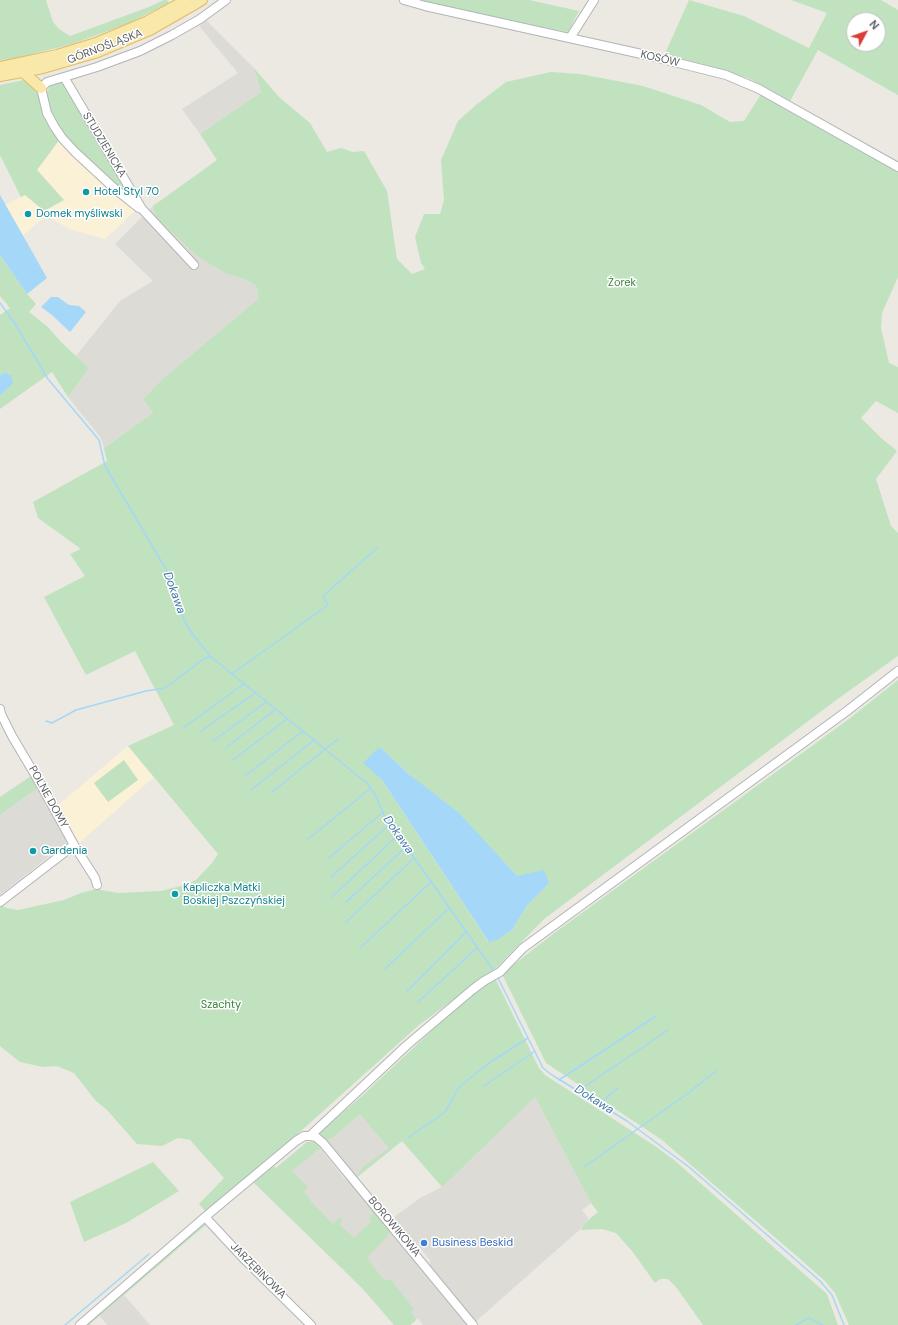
<!DOCTYPE html>
<html>
<head>
<meta charset="utf-8">
<style>
	body { margin:0 }
	#map { position:relative; width:898px; height:1325px; overflow:hidden; background:#ebe9e1; font-family:"DM Sans",sans-serif }
	canvas { display:block }
	.north { position:absolute; left:846px; top:12px; width:40px; height:40px; box-sizing:border-box; background:#fff; border:1px solid #bdbec0; border-radius:50%; rotate:49deg; font-size:11px; font-weight:700; line-height:16px; text-align:center; color:#5a5d61 }
	.north::after { content:''; display:block; margin:auto; width:14px; height:18px; background:#db3e38; clip-path:polygon(50% 0,100% 100%,50% 72%,0 100%) }
</style>
</head>
<body>
<div id="map">
<canvas width="898" height="1325"></canvas>
<div class="north">N</div>
</div>
<script>
const ctx = document.querySelector('canvas').getContext('2d');
ctx.lineJoin = 'round';
function fillPath(path, color) {
  ctx.fillStyle = color;
  ctx.fill(path, 'evenodd');
}
function shape(rows) {
  const path = new Path2D();
  for (const r of rows) {
    path.moveTo(r[0], r[1]);
    for (let i = 2; i < r.length; i += 2) path.lineTo(r[i], r[i + 1]);
  }
  return path;
}
function strokePath(path, color, width, dash) {
  ctx.strokeStyle = color;
  ctx.lineWidth = width;
  ctx.lineCap = dash ? 'butt' : 'round';
  ctx.setLineDash(dash || []);
  ctx.stroke(path);
}
function label(font, color, halo, rows, align = 'center') {
  ctx.font = font + ' "DM Sans",sans-serif';
  ctx.lineWidth = 3;
  ctx.setLineDash([]);
  ctx.textBaseline = 'middle';
  ctx.strokeStyle = halo;
  ctx.fillStyle = color;
  for (const [text, x, y, turn = 0] of rows) {
    ctx.save();
    ctx.translate(x, y);
    ctx.rotate((+turn || 0) * Math.PI / 180);
    ctx.textAlign = isNaN(turn) ? turn : align;
    if (halo) ctx.strokeText(text, 0, 0);
    ctx.fillText(text, 0, 0);
    ctx.restore();
  }
}
const commercial = shape([
	[60,139,137,209,105,239,72,230,46,216,22,236,5,205,25,195,64,200,37,170],
	[128,746,154,777,79,843,58,805]
]);
const industrial = shape([
	[206,20,254,68,261,92,200,134,182,109,238,73,199,26],
	[153,206,156,217,227,274,242,278,255,285,258,292,258,299,164,379,143,399,153,413,104,448,101,438,68,397,89,368,76,356,120,301,153,281,115,244],
	[38,788,70,840,0,895,0,815],
	[362,1096,402,1141,356,1178,318,1134],
	[535,1097,591,1203,582,1210,588,1218,584,1226,474,1323,430,1269,430,1260,415,1242,409,1242,402,1234,402,1229,398,1223,394,1223,390,1220,420,1198,442,1187,456,1168],
	[307,1142,315,1142,344,1178,348,1181,350,1180,392,1231,391,1233,468,1325,423,1325,418,1318,410,1325,394,1325,364,1290,337,1262,276,1168],
	[124,1295,150,1325,107,1325,99,1315]
]);
const green = shape([
	[0,0,46,0,53,22,59,29,70,36,149,7,164,0,167,0,169,3,127,24,72,44,17,58,0,60],
	[406,0,529,0,579,11,568,32],
	[689,0,744,16,809,48,827,13,791,0,881,0,898,10,898,95,818,50,790,101,748,78,664,56],
	[854,20,878,20,878,44,854,44],
	[254,68,279,97,310,123,327,152,341,148,353,152,364,151,387,191,397,259,412,274,425,269,421,263,415,237,424,214,440,214,444,200,441,160,458,121,476,105,506,82,551,72,580,74,643,86,701,105,730,122,744,121,761,94,898,171,898,277,882,313,881,328,889,363,898,367,898,413,876,401,861,418,881,438,897,451,876,479,891,526,898,533,898,656,839,698,544,919,495,969,419,1025,282,1148,206,1212,199,1204,224,1178,190,1140,178,1138,162,1146,137,1144,107,1110,95,1100,74,1073,57,1066,43,1067,20,1062,0,1046,0,905,7,908,18,910,64,900,81,893,96,889,118,893,161,891,181,886,196,880,212,863,218,854,128,746,174,725,135,651,86,675,44,597,85,576,70,554,81,549,38,518,33,502,107,461,104,448,153,413,143,399,163,379,258,299,258,292,255,285,242,278,227,274,197,256,156,217,153,206,217,160,200,134,261,92],
	[381,748,495,853,517,876,549,883,526,907,513,929,488,941,382,780,364,763],
	[24,80,37,89,46,117,60,139,37,170,64,200,44,211,25,195,21,197,0,155,0,85],
	[57,82,65,84,135,201,86,159,65,136,52,116,46,94,51,84],
	[0,255,27,294,36,304,29,312,48,327,61,342,89,368,68,397,52,372,0,409,0,396,8,388,9,374,6,372,0,375,0,315,10,308,0,296],
	[898,680,898,1325,849,1325,835,1293,825,1281,799,1258,662,1140,546,1063,502,974,553,934,849,719],
	[124,760,138,780,108,802,94,783],
	[31,776,38,788,0,815,0,797],
	[495,978,539,1068,545,1075,655,1146,674,1160,827,1294,838,1325,703,1325,676,1287,668,1279,660,1279,655,1283,632,1251,616,1233,602,1229,581,1230,587,1221,598,1212,591,1203,535,1097,442,1187,402,1141,356,1178,363,1167,389,1148,360,1114,332,1138,324,1140,318,1134,362,1096,461,1003],
	[307,1142,315,1142,320,1148,292,1171,308,1187,304,1192,311,1200,310,1201,333,1224,340,1217,343,1220,339,1224,354,1238,372,1221,369,1218,373,1213,367,1205,369,1204,392,1231,367,1258,384,1280,391,1280,414,1309,411,1312,416,1320,410,1325,394,1325,364,1290,253,1182,274,1166,276,1168],
	[153,1162,179,1191,126,1223,84,1242,70,1202],
	[204,1220,208,1223,89,1325,84,1325]
]);
const water = shape([
	[0,195,47,278,27,294,0,255],
	[51,297,58,297,69,305,79,306,86,312,70,332,52,315,41,307],
	[6,372,12,377,13,383,0,396,0,375],
	[381,748,410,775,459,813,517,876,544,870,549,883,526,907,513,929,497,940,489,942,382,780,363,763,377,749]
]);
const stream = shape([
	[0,303,14,322,48,379,99,440,105,466,167,571,184,620,193,635,210,656,368,784,376,796,384,815,494,971],
	[232,674,328,605,323,596,377,548],
	[46,721,52,723,76,710,146,691,165,688,205,658,210,657],
	[183,728,244,684],
	[201,731,255,693],
	[213,741,266,702],
	[227,747,276,709],
	[233,760,287,719],
	[245,776,303,731],
	[251,790,314,740],
	[272,792,338,739],
	[308,839,370,789],
	[329,858,383,812],
	[331,877,390,824],
	[332,897,398,835],
	[346,902,406,847],
	[346,922,414,858],
	[361,947,431,882],
	[385,969,449,908],
	[497,976,543,1068,552,1075,627,1121,689,1167,820,1281,832,1295,844,1325],
	[407,991,466,932],
	[418,1002,477,948],
	[559,1080,656,1016],
	[484,1086,535,1051],
	[578,1091,668,1030],
	[599,1104,618,1088],
	[408,1138,445,1112,459,1087,489,1063,528,1038],
	[584,1167,687,1094,716,1071],
	[65,1325,149,1254],
	[796,1325,809,1318,822,1325]
]);
const minor = shape([
	[404,0,425,6,646,55,726,75,759,89,898,167],
	[570,38,594,0],
	[64,77,47,82,41,88,47,113,54,126,62,138,75,152,115,189,139,208],
	[194,265,142,209,64,77,97,67,140,51,172,35,200,19,226,0],
	[0,709,1,714,12,736,41,785,74,845,95,878,97,885],
	[0,902,74,845],
	[310,1136,316,1137,323,1143,473,1325],
	[205,1217,245,1260,311,1325],
	[80,1325,205,1217,296,1141,304,1136,310,1136,407,1045,472,990,484,981,500,972,523,948,847,711,898,671]
]);
const major = shape([
	[0,67,57,55,96,43,148,21,186,0],
	[23,72,41,88],
	[0,76,43,68,98,52,150,30,202,0]
]);
const markers = [
	[86,192,4,"#0f9aa8"],
	[28,214,4,"#0f9aa8"],
	[33,851,4,"#0f9aa8"],
	[175,894,4,"#0f9aa8"],
	[424,1243,4,"#3f7fe0"]
];
const streetNames = [
	["GÓRNOŚLĄSKA",105,47,-21],
	["KOSÓW",660,59,13],
	["STUDZIENICKA",104,145,59],
	["POLNE DOMY",48,797,61],
	["BOROWIKOWA",394,1227,50],
	["JARZĘBINOWA",258,1271,45]
];
const cultureNames = [
	["Hotel Styl 70",94,192],
	["Domek myśliwski",36,214],
	["Gardenia",41,851],
	["Kapliczka Matki",183,888],
	["Boskiej Pszczyńskiej",183,901]
];
const parkNames = [
	["Żorek",622,283],
	["Szachty",221,1005]
];
const shopNames = [
	["Business Beskid",432,1243]
];
const waterNames = [
	["Dokawa",174,593,70],
	["Dokawa",398,835,55],
	["Dokawa",594,1100,32]
];
fillPath(commercial, '#fbf1d7');
fillPath(industrial, '#dddbd6');
fillPath(green, '#c1e2bf');
fillPath(water, '#a5d7f8');
strokePath(stream, '#a5d7f8', 1.5);
strokePath(minor, '#b2b4b8', 10);
strokePath(major, '#e6ba60', 12);
strokePath(minor, '#fff', 8);
strokePath(major, '#f8e8aa', 10);
for (const [x, y, r, color] of markers) {
  const dot = new Path2D();
  dot.arc(x, y, r, 0, 2 * Math.PI);
  ctx.fillStyle = color;
  ctx.fill(dot);
  strokePath(dot, '#fff', 1.5);
}
label('11px', '#5a5d61', '#fff', streetNames);
label('11px', '#0d838f', '#fff', cultureNames, 'left');
label('11px', '#3b7f3b', '#fff', parkNames);
label('11px', '#366cbe', '#fff', shopNames, 'left');
label('italic 12px', '#4479a7', '#fff', waterNames);
</script>
</body>
</html>
